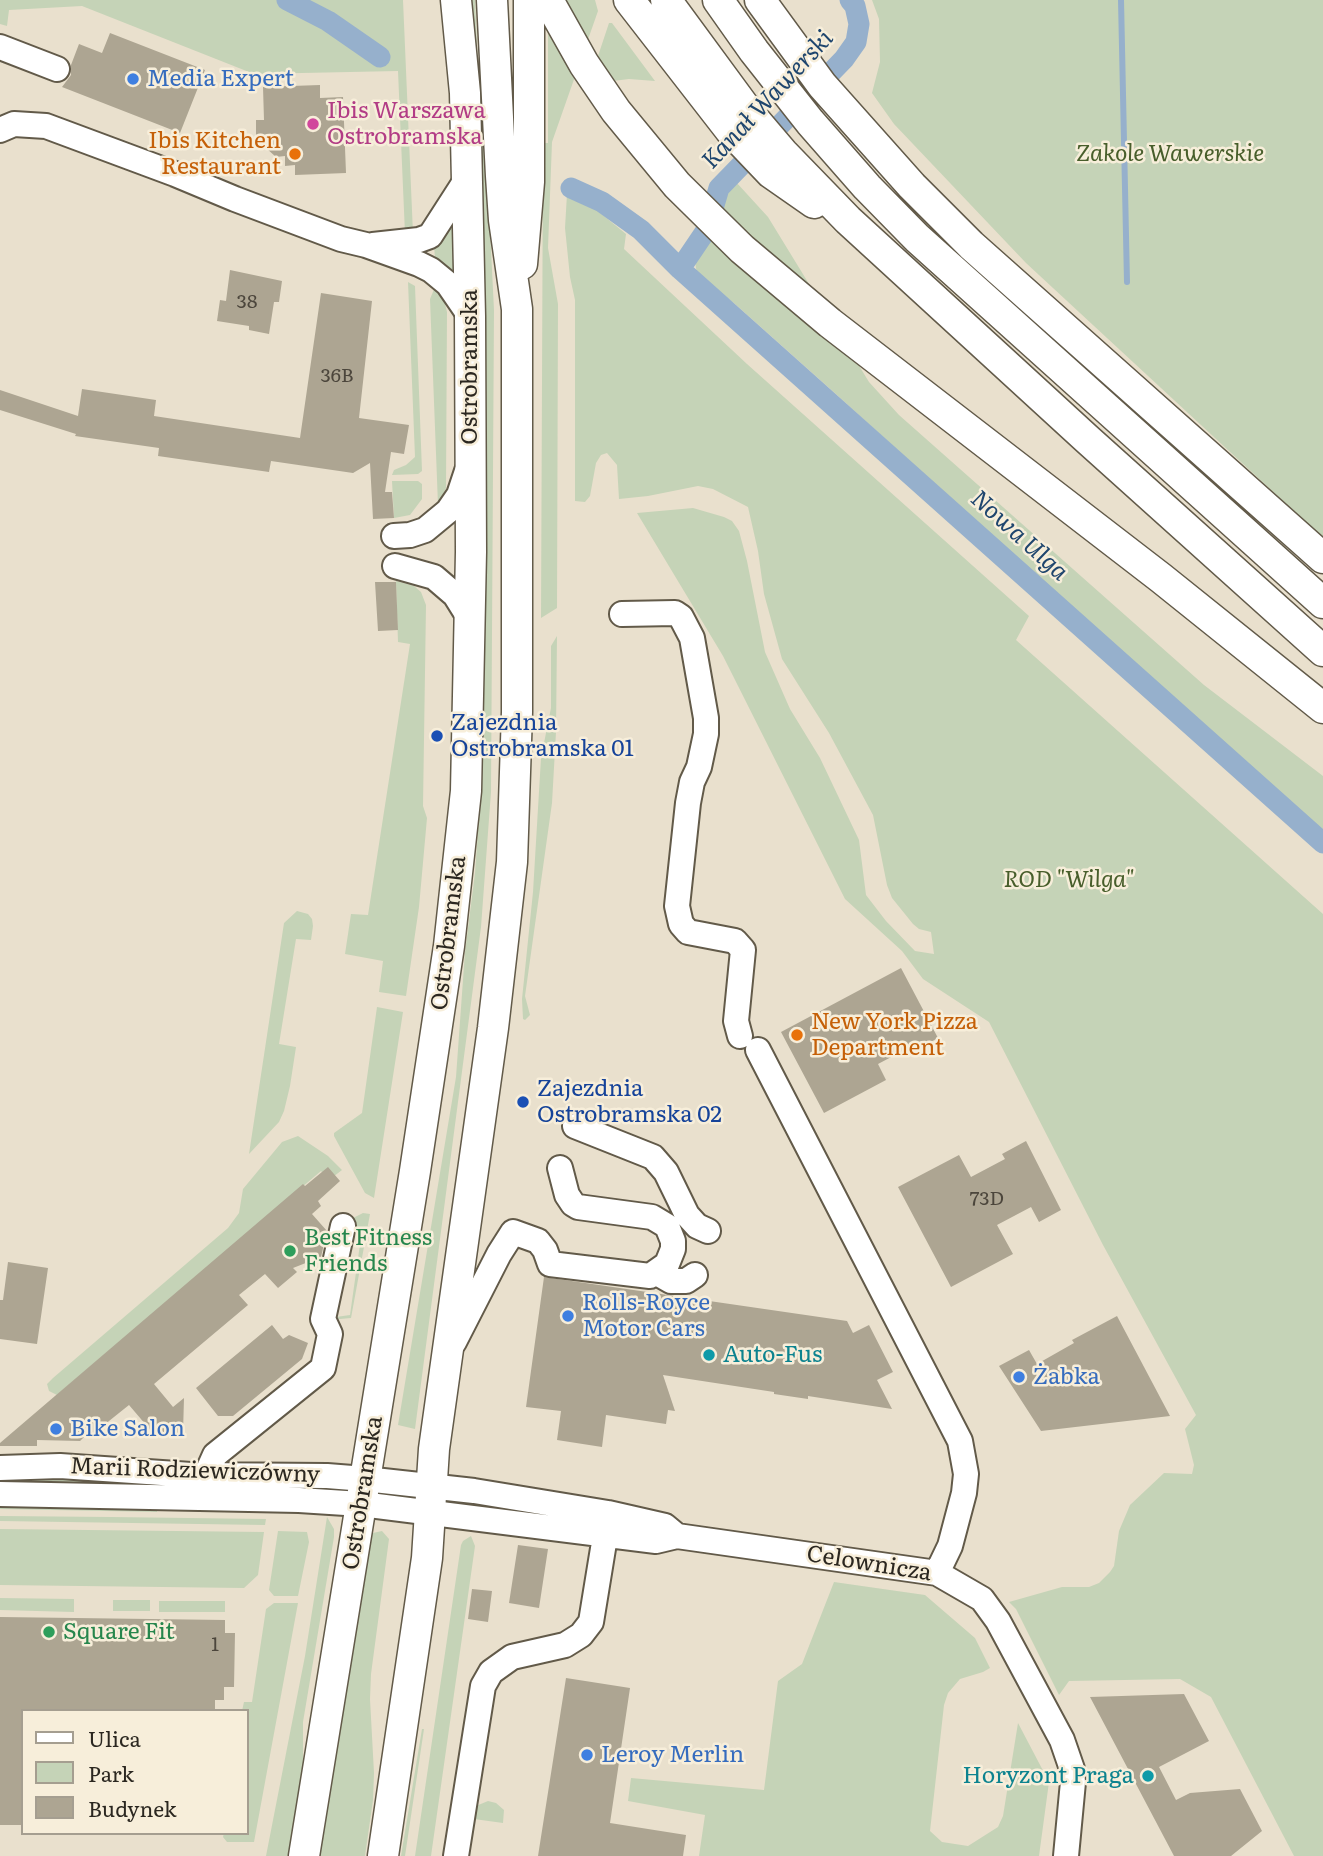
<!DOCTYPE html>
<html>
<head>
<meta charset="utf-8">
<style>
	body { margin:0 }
	#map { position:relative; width:1323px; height:1856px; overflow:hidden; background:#e9e0cd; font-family:Literata,serif }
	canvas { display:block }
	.legend { position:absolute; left:21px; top:1709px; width:228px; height:126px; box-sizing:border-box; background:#f7eeda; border:2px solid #a59e90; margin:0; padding:9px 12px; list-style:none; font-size:21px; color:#2b2720 }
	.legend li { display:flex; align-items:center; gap:14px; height:35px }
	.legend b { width:35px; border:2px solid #a59e90 }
</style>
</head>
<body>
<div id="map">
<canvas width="1323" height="1856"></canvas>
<ul class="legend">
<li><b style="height:9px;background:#fff"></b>Ulica</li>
<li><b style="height:19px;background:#c5d3b7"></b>Park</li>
<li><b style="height:19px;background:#ada592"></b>Budynek</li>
</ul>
</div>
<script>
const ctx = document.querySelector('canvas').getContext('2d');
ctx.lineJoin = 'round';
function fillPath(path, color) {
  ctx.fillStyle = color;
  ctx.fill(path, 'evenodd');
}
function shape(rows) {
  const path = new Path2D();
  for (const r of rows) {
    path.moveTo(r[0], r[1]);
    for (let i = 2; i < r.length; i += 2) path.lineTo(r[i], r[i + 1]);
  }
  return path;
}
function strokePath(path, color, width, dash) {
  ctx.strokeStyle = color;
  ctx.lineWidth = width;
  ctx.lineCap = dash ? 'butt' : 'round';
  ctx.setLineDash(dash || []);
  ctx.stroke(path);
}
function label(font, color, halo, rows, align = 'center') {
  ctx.font = font + ' Literata,serif';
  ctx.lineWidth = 5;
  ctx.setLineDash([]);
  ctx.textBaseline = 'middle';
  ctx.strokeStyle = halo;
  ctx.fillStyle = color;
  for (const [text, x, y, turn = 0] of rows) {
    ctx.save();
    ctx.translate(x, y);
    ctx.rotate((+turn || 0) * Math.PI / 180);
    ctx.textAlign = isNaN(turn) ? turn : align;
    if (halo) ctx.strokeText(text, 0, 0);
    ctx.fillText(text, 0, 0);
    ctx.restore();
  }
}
const green = shape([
	[0,0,403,0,413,234,405,234,398,71,254,74,82,6,9,10,7,26,0,24],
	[469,0,475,0,479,89,483,89,494,310,491,792,481,927,415,1429,398,1425,456,1077,465,952,475,873,482,775,484,272,481,160],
	[548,0,595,0,598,11,552,142,548,248,558,304,557,608,541,618,543,143,548,143],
	[872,0,1323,0,1323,538,1026,263,894,124,872,93,880,62,879,19],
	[609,23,612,23,655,81,629,79,605,82,585,95],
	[736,182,768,217,869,382,899,415,1204,685,1323,776,1323,833,1114,647,837,395,735,304,697,274,695,262,723,195],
	[567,194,593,207,626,234,624,249,747,364,1029,616,1016,640,1323,914,1323,1856,1294,1856,1211,1697,1180,1679,1069,1681,1059,1695,1016,1609,1009,1602,1062,1587,1089,1587,1099,1583,1110,1572,1114,1566,1119,1531,1130,1505,1164,1473,1192,1474,1194,1465,1185,1429,1196,1415,1103,1245,989,1022,923,979,902,951,845,899,723,656,637,513,693,508,724,517,732,521,739,531,747,561,765,652,790,709,820,758,859,840,866,895,886,921,915,951,934,954,931,932,919,929,913,924,892,898,887,885,873,815,829,733,782,659,764,594,758,551,748,507,713,489,698,486,648,496,619,499,617,465,607,453,601,455,596,463,590,496,585,502,575,501,575,300,570,277,565,228],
	[454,222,458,279,435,262,434,241],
	[408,282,415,286,422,471,418,474,392,475,394,470,406,465,415,457],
	[435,287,444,300,447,312,446,488,438,505,430,299],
	[392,481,418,481,422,484,422,499,410,515,394,518],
	[396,581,414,586,421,592,426,605,423,806,427,818,419,907,406,996,379,992,383,961,345,954,351,914,368,915,410,644,398,642],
	[557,636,556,732,552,803,525,996,530,1015,525,1020,523,1019,522,999,533,892,541,758,551,708,551,646],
	[297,911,308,914,312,919,313,926,311,940,296,939,279,1044,296,1047,290,1086,284,1111,279,1122,249,1154,284,923],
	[377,1007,403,1012,374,1198,365,1193,334,1136,334,1133,362,1113],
	[298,1136,328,1156,342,1170,329,1180,321,1171,57,1395,49,1391,47,1384,53,1378,228,1228,239,1213,243,1189,282,1142],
	[363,1213,370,1214,351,1318,329,1320,329,1318,350,1315,362,1230,349,1227,353,1218],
	[34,1472,300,1489,0,1483,0,1478],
	[0,1504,158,1507,157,1512,0,1509],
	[0,1516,111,1517,266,1519,265,1525,0,1521],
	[327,1517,334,1529,334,1537,303,1722,303,1764,290,1856,266,1856,305,1656],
	[0,1529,264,1532,258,1575,244,1588,0,1585],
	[278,1531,307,1532,309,1542,298,1596,274,1596,269,1590],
	[382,1531,389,1539,371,1674,370,1699,374,1773,373,1800,365,1856,318,1856,371,1535,373,1533],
	[471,1536,475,1546,431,1856,415,1856,461,1545,463,1541],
	[834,1582,925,1595,975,1638,990,1668,983,1672,960,1679,948,1693,944,1705,930,1831,942,1842,968,1846,998,1827,1003,1816,1018,1723,1049,1782,1039,1856,699,1856,705,1815,628,1801,631,1778,764,1790,778,1681,802,1664],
	[0,1598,74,1599,74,1612,0,1610],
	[113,1600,150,1600,150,1611,113,1611],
	[159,1601,225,1601,225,1612,159,1612],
	[274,1603,298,1603,254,1842,227,1842,223,1837,224,1833,247,1833,247,1711,242,1711,244,1702,252,1702,266,1609],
	[422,1729,424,1729,405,1856,401,1856],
	[488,1801,496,1803,504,1810,503,1823,474,1819,476,1806]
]);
const stream = shape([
	[1121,0,1127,282]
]);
const canal = shape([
	[287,0,328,21,380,57],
	[571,188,602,202,641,230,680,269,1323,843],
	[680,269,707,229,719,188,844,59,856,42,859,24,855,6,850,0]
]);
const building = shape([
	[110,33,205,70,180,133,62,87,71,75,71,65,79,44,102,53],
	[320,85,320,98,343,97,346,173,295,175,295,165,285,166,285,156,276,157,256,139,256,120,264,120,263,87],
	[230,270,282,281,279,302,274,302,269,334,249,330,249,326,217,321,220,300,226,301],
	[321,293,372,301,359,418,409,425,404,454,391,452,385,492,392,492,394,518,373,519,370,463,353,473,271,461,269,472,158,456,159,448,75,436,76,434,0,410,0,390,78,416,82,389,156,400,154,416,300,438],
	[375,582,396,582,398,630,378,631],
	[901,968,938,1038,916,1050,914,1045,878,1064,886,1080,824,1113,781,1032],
	[1026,1141,1061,1210,1039,1222,1031,1207,997,1225,1013,1254,951,1287,898,1187,959,1155,971,1177,1005,1159,1002,1154],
	[328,1167,340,1181,318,1201,321,1206,312,1214,327,1231,321,1257,293,1268,297,1272,278,1288,265,1274,239,1295,248,1305,154,1384,173,1407,184,1398,183,1433,152,1432,129,1405,94,1433,89,1432,80,1441,37,1440,37,1446,0,1446,0,1443,303,1184,305,1186],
	[8,1262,48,1268,37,1344,0,1339,0,1300,3,1300],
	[544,1277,847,1321,853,1333,869,1325,893,1372,877,1380,892,1409,808,1396,808,1399,774,1394,774,1392,663,1375,675,1411,668,1410,666,1424,606,1415,602,1447,557,1440,561,1411,526,1407],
	[1117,1316,1170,1416,1041,1431,999,1366,1029,1350,1037,1364,1074,1343,1072,1340],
	[272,1325,283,1339,289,1335,308,1343,302,1359,233,1416,218,1416,196,1388],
	[518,1545,548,1549,539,1608,509,1603],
	[472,1589,492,1591,488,1622,468,1619],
	[0,1617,225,1620,225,1633,235,1633,234,1687,224,1687,224,1700,215,1700,215,1711,23,1711,23,1825,0,1825],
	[566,1678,630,1688,610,1823,686,1835,683,1856,538,1856],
	[1184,1694,1209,1741,1159,1767,1176,1800,1190,1793,1240,1789,1262,1831,1231,1856,1174,1856,1090,1697]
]);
const minor = shape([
	[0,47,57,69],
	[0,130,14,124,46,126,175,174,235,199,341,239,366,245,419,264,431,270,448,284,470,316],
	[373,245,419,240,430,236,468,177],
	[394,536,410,535,425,530,448,511,459,495,467,471],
	[395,566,434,577,455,595,470,619],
	[622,614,675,613,681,617,692,638,706,718,706,734,699,767,692,782,688,803,677,906,681,924,688,932,735,941,743,950,736,1021,740,1036],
	[758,1050,960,1441,966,1474,964,1493,950,1546,937,1573],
	[575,1126,653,1157,666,1172,687,1215,697,1226,708,1231],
	[657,1273,671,1281,686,1281,695,1275],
	[454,1342,499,1254,513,1232,538,1241,545,1250,550,1264,650,1276,667,1264,673,1249,673,1241,667,1226,652,1217,578,1207,573,1204,567,1195,560,1168],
	[0,1468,60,1466,191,1475,327,1476,365,1479,474,1491,608,1513,665,1526,677,1536],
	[206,1475,215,1455,323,1368,330,1334,323,1319,343,1226],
	[0,1494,299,1500,361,1504,656,1541,677,1536,937,1573,982,1599,998,1621,1062,1740,1072,1769,1073,1782,1066,1856],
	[456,1856,483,1686,491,1672,512,1657,565,1645,581,1635,591,1622,608,1518]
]);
const major = shape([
	[548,0,584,64,616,111,677,185,742,249,830,323,1161,578,1323,708],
	[629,0,730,130,771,173,814,203],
	[666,0,749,113,783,153,848,220,1087,439,1323,651],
	[718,0,754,51,810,122,867,187,917,238,1323,603],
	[760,0,822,85,912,186,971,245,1323,558],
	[522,264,529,182,529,0],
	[304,1856,415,1171,449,946,466,791,471,552,470,316,465,93,456,0],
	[383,1856,427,1558,434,1449,493,1028,512,862,517,712,517,309,504,220,501,176,492,0]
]);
const markers = [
	[133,79,7,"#3f7fe0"],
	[313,124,7,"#d1479c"],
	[295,154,7,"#e8710a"],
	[437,736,7,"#1a4fb4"],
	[797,1035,7,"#e8710a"],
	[523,1102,7,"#1a4fb4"],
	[290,1251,7,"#2e9e5b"],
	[568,1316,7,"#3f7fe0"],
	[709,1355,7,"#0f9aa8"],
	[1019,1377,7,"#3f7fe0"],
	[56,1429,7,"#3f7fe0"],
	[49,1632,7,"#2e9e5b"],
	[587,1755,7,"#3f7fe0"],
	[1148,1776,7,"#0f9aa8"]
];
const numberNames = [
	["38",247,302],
	["36B",337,376],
	["73D",987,1199],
	["1",215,1645]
];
const shopNames = [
	["Media Expert",147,79],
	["Rolls-Royce",582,1303],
	["Motor Cars",582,1329],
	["Żabka",1033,1377],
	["Bike Salon",70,1429],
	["Leroy Merlin",601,1755]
];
const hotelNames = [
	["Ibis Warszawa",327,111],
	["Ostrobramska",327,137]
];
const foodNames = [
	["Ibis Kitchen",281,141],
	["Restaurant",281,167],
	["New York Pizza",811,1022,"left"],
	["Department",811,1048,"left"]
];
const parkNames = [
	["Zakole Wawerskie",1170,154],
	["ROD \"Wilga\"",1069,880]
];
const streetNames = [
	["Ostrobramska",470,367,-90],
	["Ostrobramska",449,933,-83],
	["Marii Rodziewiczówny",195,1471,2],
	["Ostrobramska",363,1493,-81],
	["Celownicza",869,1564,9]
];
const transitNames = [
	["Zajezdnia",451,723],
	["Ostrobramska 01",451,749],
	["Zajezdnia",537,1089],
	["Ostrobramska 02",537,1115]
];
const leisureNames = [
	["Best Fitness",304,1238],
	["Friends",304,1264],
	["Square Fit",63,1632]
];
const cultureNames = [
	["Auto-Fus",723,1355],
	["Horyzont Praga",1134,1776,"right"]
];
const waterNames = [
	["Kanał Wawerski",768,100,-47],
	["Nowa Ulga",1019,536,42]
];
fillPath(green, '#c5d3b7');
strokePath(stream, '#96b0cc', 6);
strokePath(canal, '#96b0cc', 21);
fillPath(building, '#ada592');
strokePath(minor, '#625a49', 28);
strokePath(major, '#625a49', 33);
strokePath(minor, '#fff', 24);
strokePath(major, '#fff', 30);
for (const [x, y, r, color] of markers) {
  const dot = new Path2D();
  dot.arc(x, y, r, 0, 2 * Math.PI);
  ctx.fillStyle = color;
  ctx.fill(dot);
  strokePath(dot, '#f7eeda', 2.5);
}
label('19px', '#4c463c', null, numberNames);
label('23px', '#366cbe', '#f7eeda', shopNames, 'left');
label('23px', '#b23c85', '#f7eeda', hotelNames, 'left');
label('23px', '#c56008', '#f7eeda', foodNames, 'right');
label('italic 23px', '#485e2b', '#f7eeda', parkNames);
label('23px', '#2b2720', '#f7eeda', streetNames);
label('23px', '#164399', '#f7eeda', transitNames, 'left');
label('23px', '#27864d', '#f7eeda', leisureNames, 'left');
label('23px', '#0d838f', '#f7eeda', cultureNames, 'left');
label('italic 24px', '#1f466e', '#f7eeda', waterNames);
</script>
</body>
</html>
